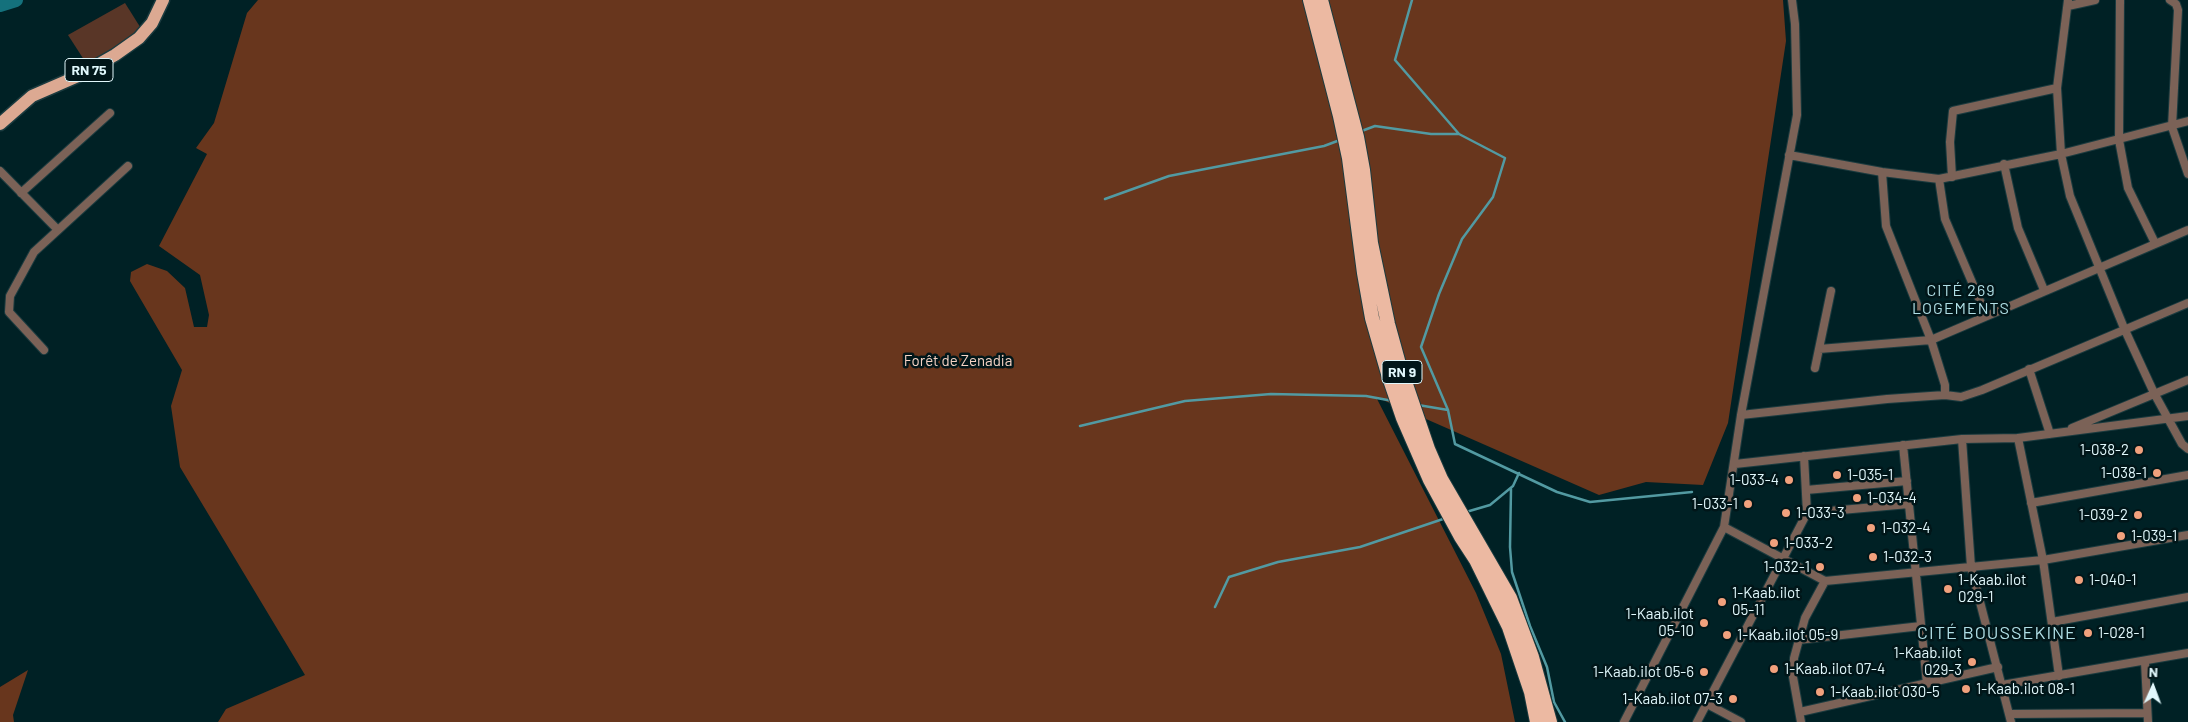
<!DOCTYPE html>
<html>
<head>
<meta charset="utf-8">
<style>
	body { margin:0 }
	#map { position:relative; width:2188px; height:722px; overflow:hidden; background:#002125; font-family:Barlow,sans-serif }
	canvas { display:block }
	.north { position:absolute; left:2128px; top:662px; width:50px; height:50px; -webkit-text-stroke:4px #011619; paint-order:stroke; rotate:2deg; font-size:14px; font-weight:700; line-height:20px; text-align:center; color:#e1f8fc }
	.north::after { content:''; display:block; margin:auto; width:18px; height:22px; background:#e1f8fc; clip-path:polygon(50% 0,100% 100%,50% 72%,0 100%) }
</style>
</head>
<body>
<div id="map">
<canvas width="2188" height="722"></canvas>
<div class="north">N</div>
</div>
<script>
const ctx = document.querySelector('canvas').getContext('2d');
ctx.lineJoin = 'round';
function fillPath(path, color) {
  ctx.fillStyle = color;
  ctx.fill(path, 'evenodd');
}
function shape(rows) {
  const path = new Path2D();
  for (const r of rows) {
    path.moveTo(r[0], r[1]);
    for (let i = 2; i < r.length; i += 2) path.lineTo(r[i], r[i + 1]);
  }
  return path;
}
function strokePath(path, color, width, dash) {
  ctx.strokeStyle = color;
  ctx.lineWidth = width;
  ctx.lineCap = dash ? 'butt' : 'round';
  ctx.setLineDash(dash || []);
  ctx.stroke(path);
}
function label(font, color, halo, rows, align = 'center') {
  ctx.font = font + ' Barlow,sans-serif';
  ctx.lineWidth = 5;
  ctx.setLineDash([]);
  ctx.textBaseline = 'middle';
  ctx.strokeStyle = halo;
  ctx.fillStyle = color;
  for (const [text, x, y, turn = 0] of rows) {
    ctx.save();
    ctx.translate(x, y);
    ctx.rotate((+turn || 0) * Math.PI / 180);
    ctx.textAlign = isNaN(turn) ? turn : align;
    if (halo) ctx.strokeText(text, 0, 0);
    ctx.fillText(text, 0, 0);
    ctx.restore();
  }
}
const green = shape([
	[125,3,142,30,88,66,68,35]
]);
const forest = shape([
	[258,0,1783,0,1786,41,1728,423,1703,485,1646,482,1599,495,1376,397,1476,593,1501,654,1515,722,218,722,226,709,305,675,180,467,171,406,182,370,130,281,131,272,147,264,167,271,185,288,194,327,207,327,209,315,200,275,159,246,207,154,196,148,214,123,247,13],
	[28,670,13,715,14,722,0,722,0,687]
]);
const stream = shape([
	[1412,0,1395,60,1459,134,1505,158,1493,197,1462,239,1439,294,1421,347,1448,410,1455,444,1557,492,1590,502,1692,492],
	[1359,132,1375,126,1431,134,1459,134],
	[1105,199,1169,176,1324,146,1340,140],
	[1418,405,1448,410],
	[1080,426,1185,401,1271,394,1366,396,1393,401],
	[1511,489,1510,547,1512,572,1530,626,1547,667,1554,702,1565,722],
	[1466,512,1490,505,1513,486,1519,473],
	[1215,607,1229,577,1278,562,1360,547,1446,518]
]);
const river = shape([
	[0,5,16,0]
]);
const minor = shape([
	[2068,0,2057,88,2061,154,2070,196,2124,328,2154,393,2182,444,2188,449],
	[2120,0,2119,140,2128,188,2155,243],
	[2170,0,2176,4,2178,10,2172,127,2188,174],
	[2068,6,2095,0],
	[1789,155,1882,172,1939,179,2061,154,2188,121],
	[2004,164,2018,228,2044,290],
	[0,171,57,229],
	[1882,172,1886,226,1931,340,1945,385,1945,395],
	[1952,177,1950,142,1953,111,2057,88],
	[1939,179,1945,219,1986,315],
	[21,193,110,113],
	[1819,349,1931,340,2188,230],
	[44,350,9,312,10,296,34,252,128,166],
	[1815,368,1831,291],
	[2029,369,2050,434],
	[1741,415,1887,399,1945,395,1961,397,1982,390,2188,303],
	[2072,428,2188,380],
	[2018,438,2043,560,2059,676],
	[1962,439,1971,567,2011,722],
	[1903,445,1927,684],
	[1735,464,1962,439,2018,438,2188,416],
	[1806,490,1907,481],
	[2031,503,2188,475],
	[1807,513,1909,504],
	[1724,527,1825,581,2043,560,2188,535],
	[2052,622,2188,597],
	[1798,640,1921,626],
	[2145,662,2148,722],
	[2002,685,2188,653],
	[1707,704,1741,722],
	[1800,712,1998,667],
	[2009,714,2147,713],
	[1624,722,1724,527,1741,415,1797,115,1795,24,1792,0],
	[1697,722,1807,513,1804,456],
	[1801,722,1793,677,1794,658,1805,618,1825,581]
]);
const primary = shape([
	[0,124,32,96,78,76,115,55,139,38,152,23,163,0]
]);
const trunk = shape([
	[1310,0,1340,116,1349,158,1364,273,1372,318,1389,377,1403,418,1430,480,1461,537,1476,560,1509,627,1531,692,1537,722],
	[1321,0,1357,137,1363,170,1371,243,1388,324,1399,364,1428,449,1441,479,1510,598,1532,657,1550,722]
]);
const markers = [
	[2139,450,5,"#f1a17d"],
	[2157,473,5,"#f1a17d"],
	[1837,475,5,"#f1a17d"],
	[1789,480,5,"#f1a17d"],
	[1857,498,5,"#f1a17d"],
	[1748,504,5,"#f1a17d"],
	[1786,513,5,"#f1a17d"],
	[2138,515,5,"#f1a17d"],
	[1871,528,5,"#f1a17d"],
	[2121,536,5,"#f1a17d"],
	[1774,543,5,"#f1a17d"],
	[1873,557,5,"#f1a17d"],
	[1820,567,5,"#f1a17d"],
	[2079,580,5,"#f1a17d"],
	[1948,589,5,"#f1a17d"],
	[1722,602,5,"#f1a17d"],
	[1704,623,5,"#f1a17d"],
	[2088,633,5,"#f1a17d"],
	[1727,635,5,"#f1a17d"],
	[1972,662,5,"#f1a17d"],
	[1774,669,5,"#f1a17d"],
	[1704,672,5,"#f1a17d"],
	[1966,689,5,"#f1a17d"],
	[1820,692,5,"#f1a17d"],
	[1733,699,5,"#f1a17d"]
];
const shields = [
	[89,70,48],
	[1402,372,40]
];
const shieldNames = [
	["RN 75",89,70],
	["RN 9",1402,372]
];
const parkNames = [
	["Forêt de Zenadia",958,361]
];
const poiNames = [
	["1-038-2",2129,450,"right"],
	["1-038-1",2147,473,"right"],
	["1-035-1",1847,475],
	["1-033-4",1779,480,"right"],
	["1-034-4",1867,498],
	["1-033-1",1738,504,"right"],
	["1-033-3",1796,513],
	["1-039-2",2128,515,"right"],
	["1-032-4",1881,528],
	["1-039-1",2131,536],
	["1-033-2",1784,543],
	["1-032-3",1883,557],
	["1-032-1",1810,567,"right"],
	["1-Kaab.ilot",1958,580],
	["029-1",1958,597],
	["1-040-1",2089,580],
	["1-Kaab.ilot",1732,593],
	["05-11",1732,610],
	["1-Kaab.ilot",1694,614,"right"],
	["05-10",1694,631,"right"],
	["1-028-1",2098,633],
	["1-Kaab.ilot 05-9",1737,635],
	["1-Kaab.ilot",1962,653,"right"],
	["029-3",1962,670,"right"],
	["1-Kaab.ilot 07-4",1784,669],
	["1-Kaab.ilot 05-6",1694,672,"right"],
	["1-Kaab.ilot 08-1",1976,689],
	["1-Kaab.ilot 030-5",1830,692],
	["1-Kaab.ilot 07-3",1723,699,"right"]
];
const neighbourhoodNames = [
	["CITÉ 269",1961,291],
	["LOGEMENTS",1961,309]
];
const quarterNames = [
	["CITÉ BOUSSEKINE",1997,633]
];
fillPath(green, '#593627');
fillPath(forest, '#68361d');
strokePath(stream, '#529aa2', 2.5);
strokePath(river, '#14717c', 14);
strokePath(minor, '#1b3b3f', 10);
strokePath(primary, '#1b3b3f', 15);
strokePath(trunk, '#1b3b3f', 16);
strokePath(minor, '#7b6257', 8);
strokePath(primary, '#dca992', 12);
strokePath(trunk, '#ecb9a2', 14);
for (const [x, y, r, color] of markers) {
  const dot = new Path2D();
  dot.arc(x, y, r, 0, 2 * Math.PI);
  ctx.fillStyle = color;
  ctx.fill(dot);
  strokePath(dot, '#011619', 2);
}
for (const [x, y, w] of shields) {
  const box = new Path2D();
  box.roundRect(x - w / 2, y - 11.5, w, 23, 4);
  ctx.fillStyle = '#011619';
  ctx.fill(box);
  strokePath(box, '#e1f8fc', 1);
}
label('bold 14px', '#e1f8fc', null, shieldNames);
label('15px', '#f6d3c4', '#011619', parkNames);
label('15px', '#e1f8fc', '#011619', poiNames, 'left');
ctx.letterSpacing = '1px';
label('16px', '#b0dfe6', '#011619', neighbourhoodNames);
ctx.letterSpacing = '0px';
ctx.letterSpacing = '1px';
label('18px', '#b0dfe6', '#011619', quarterNames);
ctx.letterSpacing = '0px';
</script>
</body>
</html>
